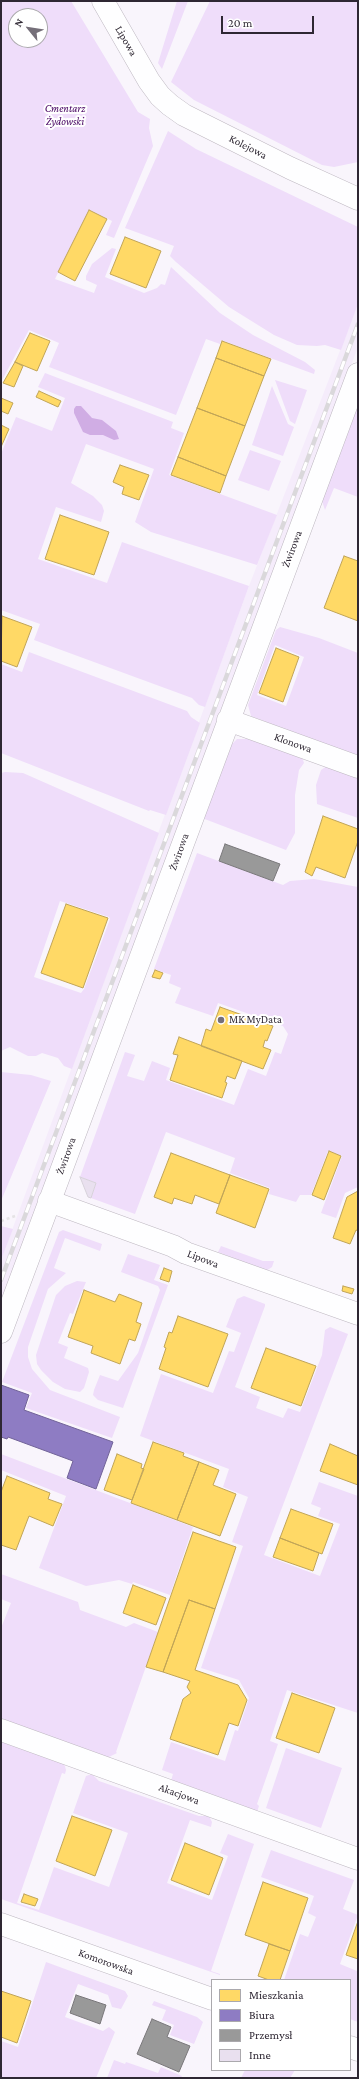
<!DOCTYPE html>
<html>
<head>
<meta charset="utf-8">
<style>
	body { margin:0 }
	#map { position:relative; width:359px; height:2079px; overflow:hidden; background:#f9f5fc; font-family:"Crimson Pro",serif }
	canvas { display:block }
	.frame { position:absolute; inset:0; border:2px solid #2e2733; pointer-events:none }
	.legend { position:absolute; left:211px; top:1979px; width:140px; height:92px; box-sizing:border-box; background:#fff; border:1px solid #aba9ad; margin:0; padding:5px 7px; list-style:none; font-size:12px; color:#2e2733 }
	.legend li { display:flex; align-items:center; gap:8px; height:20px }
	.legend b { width:20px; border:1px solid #aba9ad }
	.north { position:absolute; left:8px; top:8px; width:40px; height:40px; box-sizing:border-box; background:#fff; border:1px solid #aba9ad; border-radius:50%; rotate:300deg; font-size:11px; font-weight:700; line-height:16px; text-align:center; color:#2e2733 }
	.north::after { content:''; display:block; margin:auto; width:14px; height:18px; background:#756f79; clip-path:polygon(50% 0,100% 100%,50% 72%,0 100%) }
	.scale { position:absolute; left:221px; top:16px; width:93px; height:18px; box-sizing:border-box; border:2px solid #2e2733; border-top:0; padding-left:5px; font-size:12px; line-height:14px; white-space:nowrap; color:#2e2733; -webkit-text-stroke:3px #fff; paint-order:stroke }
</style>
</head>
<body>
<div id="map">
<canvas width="359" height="2079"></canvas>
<div class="frame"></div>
<ul class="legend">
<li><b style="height:11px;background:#ffd966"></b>Mieszkania</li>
<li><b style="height:11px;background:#8e7cc3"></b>Biura</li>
<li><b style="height:11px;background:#999"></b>Przemysł</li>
<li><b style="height:11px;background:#e9e0ef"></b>Inne</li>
</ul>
<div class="north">N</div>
<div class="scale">20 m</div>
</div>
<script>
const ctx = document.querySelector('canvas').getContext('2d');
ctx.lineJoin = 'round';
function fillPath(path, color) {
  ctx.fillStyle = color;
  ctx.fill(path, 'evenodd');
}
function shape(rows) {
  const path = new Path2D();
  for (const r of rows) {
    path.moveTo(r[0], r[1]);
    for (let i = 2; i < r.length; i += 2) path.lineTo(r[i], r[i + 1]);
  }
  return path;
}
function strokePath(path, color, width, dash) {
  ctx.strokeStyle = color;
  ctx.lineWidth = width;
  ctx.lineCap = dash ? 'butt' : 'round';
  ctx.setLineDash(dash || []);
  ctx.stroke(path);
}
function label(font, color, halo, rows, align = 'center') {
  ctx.font = font + ' "Crimson Pro",serif';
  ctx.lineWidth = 4;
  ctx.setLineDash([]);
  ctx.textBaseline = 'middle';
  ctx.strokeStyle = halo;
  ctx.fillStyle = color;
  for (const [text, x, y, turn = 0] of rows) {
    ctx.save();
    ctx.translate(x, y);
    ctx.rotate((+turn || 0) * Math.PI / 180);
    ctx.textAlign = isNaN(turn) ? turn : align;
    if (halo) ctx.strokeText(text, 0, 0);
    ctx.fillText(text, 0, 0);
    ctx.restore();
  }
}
const built = shape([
	[358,304,358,347,1,1302,1,1260,249,586]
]);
const green = shape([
	[1,1,71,1,138,112,150,119,149,128,153,146,114,238,106,235,112,221,89,210,55,279,94,293,97,285,86,280,86,276,92,264,112,248,116,249,105,277,144,293,157,288,161,284,165,285,171,267,220,313,253,335,305,362,315,370,314,374,221,340,220,344,206,339,176,415,49,367,59,343,29,330,1,382],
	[16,16,40,16,40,40,16,40],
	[177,1,188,1,162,69,158,63],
	[210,1,358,1,358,162,334,167,322,165,194,100,171,82],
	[168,131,196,149,358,227,358,304,341,350,325,345,317,346,297,345,274,335,229,307,176,262,170,256,174,246,125,228],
	[45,373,173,422,171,428,184,433,169,475,277,515,257,565,151,532,135,522,154,469,86,444,71,483,93,496,102,505,104,511,101,522,56,507,38,559,107,583,122,542,249,586,205,707,199,705,192,698,34,640,40,624,1,610,1,454,16,417,52,431,65,398,38,387],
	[275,380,307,390,295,424,290,421],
	[272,386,288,424,294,427,283,456,252,445],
	[358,406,358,497,334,488,325,510,322,501],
	[250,450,281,461,269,491,238,480],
	[280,627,319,638,358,653,358,758,251,716,248,705,276,630],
	[275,645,304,657,286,706,257,695],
	[29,652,187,711,191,717,200,723,166,815,150,810,149,811,1,753,1,664,22,672],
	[237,739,253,739,302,757,304,763,299,770,295,795,295,833,286,850,202,818,230,746],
	[327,766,358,777,358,818,317,804,316,785,321,770],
	[5,772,23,773,159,833,72,1069,64,1066,58,1058,42,1053,36,1056,28,1056,10,1047,1,1051,1,773],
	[60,901,109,917,110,919,84,989,81,993,34,977],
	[197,853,283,885,290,881,314,879,358,887,358,1187,345,1193,336,1218,321,1213,342,1156,328,1151,311,1195,300,1195,296,1202,269,1194,270,1188,230,1173,235,1158,166,1132,135,1214,91,1198,96,1183,80,1177,125,1052,135,1055,127,1076,144,1081,152,1061,170,1068,166,1080,234,1105,248,1069,266,1076,275,1052,281,1054,288,1034,283,1026,218,1003,213,1016,175,1003,181,988,169,983,171,975,154,969],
	[1,1072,31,1075,51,1081,1,1201],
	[1,1226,13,1229,1,1260],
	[63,1230,102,1244,100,1251,65,1238,54,1268,66,1273,48,1289,28,1347,28,1357,32,1369,50,1390,120,1417,112,1438,26,1408,32,1393,2,1382,59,1232],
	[221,1246,263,1261,274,1261,272,1267,266,1271,218,1252],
	[128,1254,160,1265,154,1280,168,1285,123,1408,98,1400,93,1395,94,1390,100,1375,118,1381,138,1353,160,1290,158,1286,121,1272],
	[77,1281,86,1282,73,1314,70,1313,58,1343,68,1347,64,1358,88,1368,89,1372,84,1388,80,1392,65,1389,53,1382,41,1370,37,1364,36,1355,56,1295,65,1286],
	[244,1296,265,1304,265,1306,235,1387,260,1397,256,1408,283,1418,288,1408,300,1412,322,1355,325,1330,330,1327,348,1334,264,1555,320,1576,340,1524,318,1516,321,1508,311,1504,319,1482,358,1496,358,1713,287,1690,270,1741,278,1744,257,1804,259,1806,257,1812,171,1781,173,1774,162,1770,171,1742,225,1761,235,1730,238,1731,249,1698,239,1680,201,1668,243,1546,232,1542,248,1497,223,1487,229,1469,140,1436,161,1374,213,1393,229,1351,234,1352,241,1333,226,1327,237,1299],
	[1,1454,193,1527,170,1595,133,1582,132,1584,119,1580,86,1586,39,1568,66,1496,1,1470],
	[1,1574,78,1602,80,1610,126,1627,134,1623,158,1632,116,1752,117,1753,107,1758,1,1719,1,1628,11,1603,1,1599],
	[1,1740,64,1763,66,1770,65,1774,62,1773,17,1903,39,1910,54,1867,109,1887,128,1833,73,1813,86,1776,92,1774,99,1781,199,1816,209,1816,212,1822,211,1827,190,1820,167,1883,212,1900,228,1856,220,1853,228,1834,254,1844,211,1971,220,1974,220,1975,1,1899],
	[286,1748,342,1768,321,1828,266,1808],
	[271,1850,354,1880,343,1909,358,1915,340,1964,357,1971,358,2022,350,2019,350,1980,284,1980,300,1934,308,1937,316,1917,308,1913,314,1896,261,1877],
	[46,1962,125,1991,128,1996,121,2009,112,2007,108,1995,78,1984,65,2017,103,2031,109,2027,115,2032,96,2078,1,2078,1,2041,18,2047],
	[154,2001,197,2017,203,2022,194,2044,170,2035,174,2025,162,2020,166,2010,152,2005],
	[114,2060,125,2064,126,2062,158,2073,161,2067,182,2076,181,2078,107,2078],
	[245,2070,295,2070,290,2078,241,2078]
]);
const water = shape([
	[76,406,81,406,92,418,102,420,116,431,119,439,114,440,103,435,90,435,83,432,74,413,74,409]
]);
const homes = shape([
	[89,210,107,219,75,281,58,272,89,210],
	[125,237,161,251,146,288,110,274,125,237],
	[30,333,50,341,37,371,15,362,30,333],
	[222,341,271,359,264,376,216,358,222,341],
	[216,358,264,376,245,426,197,408,216,358],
	[15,362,23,366,14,387,3,383,15,362],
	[39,391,61,401,58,407,36,397,39,391],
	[1,398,13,403,8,414,1,411,1,398],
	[197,408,245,426,226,476,178,457,197,408],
	[1,425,9,429,1,447,1,425],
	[178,457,226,476,220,493,171,475,178,457],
	[120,465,149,475,139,500,122,494,124,487,113,482,120,465],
	[60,515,109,532,94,575,45,559,60,515],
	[344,556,358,561,358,621,324,608,344,556],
	[2,616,32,627,17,667,1,661,2,616],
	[276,648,299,657,283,702,259,693,276,648],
	[323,816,358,829,358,841,345,878,316,867,312,876,305,872,323,816],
	[66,904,108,918,83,988,41,973,66,904],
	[155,970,163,973,160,979,152,977,155,970],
	[220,1007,273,1026,267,1041,265,1040,263,1047,271,1050,263,1069,201,1046,206,1029,211,1031,220,1007],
	[179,1037,242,1061,235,1079,227,1076,225,1082,227,1083,222,1098,170,1080,178,1055,173,1054,179,1037],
	[329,1151,341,1156,324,1200,312,1195,329,1151],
	[171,1153,230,1175,219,1204,195,1195,192,1204,174,1198,172,1204,154,1197,171,1153],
	[230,1175,269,1189,255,1228,216,1213,230,1175],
	[358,1191,358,1231,356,1230,350,1244,333,1238,347,1197,358,1191],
	[164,1268,172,1271,169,1282,160,1279,164,1268],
	[343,1286,354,1289,352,1294,342,1291,343,1286],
	[84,1290,115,1302,119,1294,142,1303,136,1322,141,1324,135,1341,129,1339,120,1364,91,1353,93,1346,68,1337,84,1290],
	[178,1316,228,1334,208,1387,159,1369,166,1348,164,1347,169,1332,172,1333,178,1316],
	[266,1348,316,1366,301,1406,251,1388,266,1348],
	[153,1442,184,1453,183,1456,199,1462,177,1520,131,1503,153,1442],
	[330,1444,358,1456,358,1485,320,1471,330,1444],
	[117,1454,142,1464,141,1468,144,1469,132,1500,104,1490,117,1454],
	[199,1462,219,1470,213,1485,236,1494,220,1536,177,1520,199,1462],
	[7,1476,50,1493,48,1499,62,1504,53,1526,29,1516,16,1550,1,1545,1,1492,7,1476],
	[291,1509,333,1524,322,1554,280,1538,291,1509],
	[193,1532,236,1547,215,1609,189,1600,163,1672,146,1667,193,1532],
	[280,1538,319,1553,313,1571,273,1557,280,1538],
	[133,1585,166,1598,156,1625,123,1613,133,1585],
	[189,1600,215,1609,195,1670,238,1685,247,1700,238,1726,229,1723,218,1755,170,1739,183,1699,191,1693,187,1687,190,1681,163,1672,189,1600],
	[292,1693,335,1708,319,1753,276,1738,292,1693],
	[72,1816,112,1830,95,1876,56,1861,72,1816],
	[185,1843,223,1858,209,1895,171,1880,185,1843],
	[263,1882,308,1898,290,1951,245,1935,263,1882],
	[24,1894,38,1899,35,1906,21,1902,24,1894],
	[358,1921,358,1959,346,1955,358,1921],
	[269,1944,290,1951,280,1980,269,1980,258,1976,269,1944],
	[1,1991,31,2001,17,2043,1,2037,1,1991]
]);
const offices = shape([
	[1,1385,29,1395,24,1410,113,1442,96,1489,67,1478,73,1461,8,1437,7,1439,1,1437,1,1385]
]);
const industry = shape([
	[225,844,280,864,273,881,219,861,225,844],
	[76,1995,106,2005,100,2024,70,2013,76,1995],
	[152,2019,171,2027,167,2037,190,2046,179,2072,137,2054,152,2019]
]);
const building = shape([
	[80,1177,96,1183,91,1198,88,1197,80,1177]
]);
const path = shape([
	[1,1221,15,1216]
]);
const minor = shape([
	[103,1,149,81,160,96,170,105,184,115,290,168,358,199],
	[228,720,358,767],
	[49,1201,173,1246,186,1253,358,1314],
	[1,1332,358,374],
	[1,1730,358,1859]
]);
const tertiary = shape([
	[1,1924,212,1999],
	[350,2047,358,2050]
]);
const rail = shape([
	[1,1280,358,324]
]);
const markers = [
	[221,1020,4,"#756f79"]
];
const streetNames = [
	["Lipowa",126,41,60],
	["Kolejowa",248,147,27],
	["Żwirowa",292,549,-69],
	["Klonowa",293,743,20],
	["Żwirowa",179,852,-70],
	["Żwirowa",66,1156,-70],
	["Lipowa",203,1259,21],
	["Akacjowa",179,1794,20],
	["Komorowska",106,1962,20]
];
const parkNames = [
	["Cmentarz",65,109],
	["Żydowski",65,122]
];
const poiNames = [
	["MK MyData",229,1020]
];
fillPath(built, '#f5ecfb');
fillPath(green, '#efddfa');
fillPath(water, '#d0ade4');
fillPath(homes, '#ffd966');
strokePath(homes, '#c0a457', 1);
fillPath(offices, '#8e7cc3');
strokePath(offices, '#716298', 1);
fillPath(industry, '#999');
strokePath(industry, '#79777a', 1);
fillPath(building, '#e9e0ef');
strokePath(building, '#d7d2da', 1);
strokePath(minor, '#beb8c1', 23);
strokePath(tertiary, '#beb8c1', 23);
strokePath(path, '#e5e3e5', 2.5, [3, 3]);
strokePath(minor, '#fefeff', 22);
strokePath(tertiary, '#fefeff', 22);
strokePath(rail, '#dad8db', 4.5);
strokePath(rail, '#fff', 3, [9]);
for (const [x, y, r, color] of markers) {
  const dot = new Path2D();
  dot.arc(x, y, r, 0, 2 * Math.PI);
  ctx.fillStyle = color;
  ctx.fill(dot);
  strokePath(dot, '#fff', 1.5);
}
label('11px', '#2e2733', '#fff', streetNames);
label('italic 11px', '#450060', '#fff', parkNames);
label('11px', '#2e2733', '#fff', poiNames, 'left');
</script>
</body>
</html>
